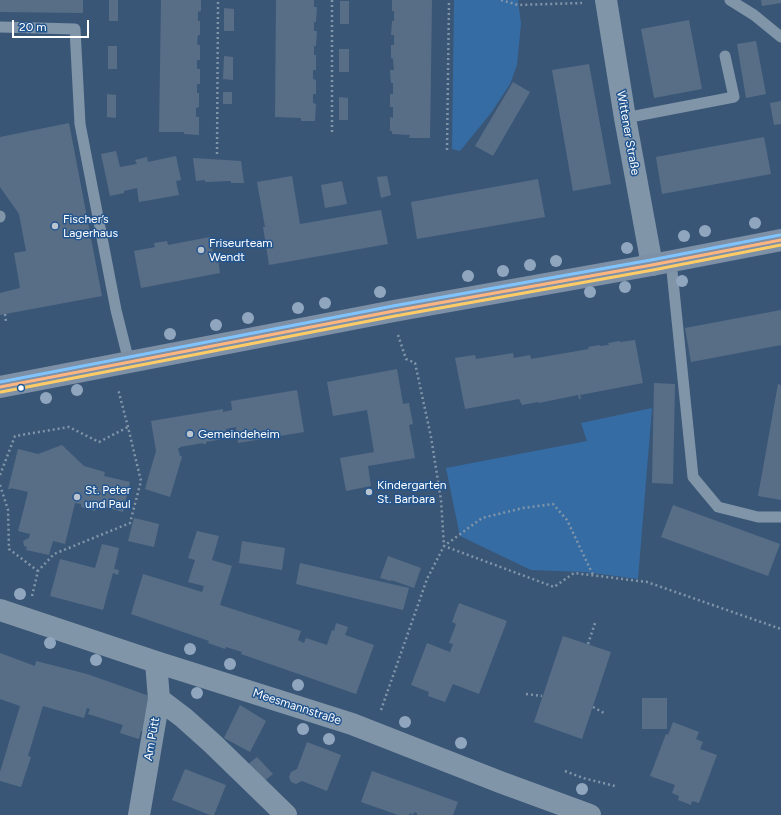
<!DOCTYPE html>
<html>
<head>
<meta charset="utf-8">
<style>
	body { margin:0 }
	#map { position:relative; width:781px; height:815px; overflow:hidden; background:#3a5676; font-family:Figtree,sans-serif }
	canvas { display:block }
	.scale { position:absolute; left:12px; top:20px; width:77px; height:18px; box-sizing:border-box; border:2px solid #fff; border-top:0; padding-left:5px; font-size:12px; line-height:14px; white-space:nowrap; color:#fff; -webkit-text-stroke:3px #22548e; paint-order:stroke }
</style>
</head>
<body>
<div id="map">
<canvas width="781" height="815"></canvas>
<div class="scale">20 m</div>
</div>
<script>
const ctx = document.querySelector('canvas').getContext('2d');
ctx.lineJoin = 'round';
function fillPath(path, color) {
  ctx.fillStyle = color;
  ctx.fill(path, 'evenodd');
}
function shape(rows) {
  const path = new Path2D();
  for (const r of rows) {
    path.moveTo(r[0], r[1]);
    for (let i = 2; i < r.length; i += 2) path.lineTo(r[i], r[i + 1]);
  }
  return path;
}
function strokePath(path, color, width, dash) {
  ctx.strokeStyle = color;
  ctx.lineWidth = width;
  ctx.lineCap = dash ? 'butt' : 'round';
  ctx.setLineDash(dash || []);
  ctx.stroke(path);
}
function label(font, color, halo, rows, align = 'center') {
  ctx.font = font + ' Figtree,sans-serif';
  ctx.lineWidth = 3;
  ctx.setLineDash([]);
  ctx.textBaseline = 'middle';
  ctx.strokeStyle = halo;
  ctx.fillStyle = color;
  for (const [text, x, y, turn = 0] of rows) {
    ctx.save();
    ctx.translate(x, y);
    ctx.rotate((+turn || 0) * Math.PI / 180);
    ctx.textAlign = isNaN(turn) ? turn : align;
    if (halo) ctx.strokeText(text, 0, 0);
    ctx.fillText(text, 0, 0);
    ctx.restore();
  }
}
const green = shape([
	[454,0,518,0,521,24,517,65,510,84,491,113,460,151,452,149],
	[652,408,638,579,585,572,531,570,460,536,446,468,587,441,581,423]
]);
const building = shape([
	[0,0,83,0,83,13,0,12],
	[109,0,118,0,118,21,109,21],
	[161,0,201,0,201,11,198,12,198,21,200,21,200,35,198,35,197,43,198,45,200,45,200,60,197,60,197,69,200,69,200,84,197,84,197,93,199,93,199,107,196,108,196,117,199,117,199,135,184,134,184,132,159,132],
	[276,0,314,0,314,7,317,7,316,22,314,22,314,31,317,31,316,46,314,46,314,55,316,55,316,70,313,70,313,79,316,80,316,94,313,94,313,103,316,104,315,121,301,121,301,118,275,117],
	[392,0,432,0,430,138,409,138,410,135,392,134,392,131,390,131,390,117,393,118,393,107,390,107,390,94,393,94,393,83,391,83,390,70,394,70,393,59,391,58,391,45,394,45,394,35,391,35,392,21,394,21,394,11,392,11],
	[761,0,781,0,781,3,762,6],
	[340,1,349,1,349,24,340,24],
	[224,8,234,9,234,31,224,31],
	[689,20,702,89,654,98,641,29],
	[756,41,766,94,746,98,737,44],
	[108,46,117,46,117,69,108,69],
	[339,49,349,49,349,72,339,72],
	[224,56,233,57,233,80,223,79],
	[589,64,611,184,573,191,552,70],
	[513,82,530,92,493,156,475,146],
	[223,92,232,92,232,104,223,104],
	[107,94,116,95,116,118,107,117],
	[339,97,348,98,348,120,339,120],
	[781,101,781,124,774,125,770,103],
	[69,123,102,296,0,315,0,293,20,288,14,253,26,251,19,214,0,187,0,137],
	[764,137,771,174,662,194,656,157],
	[116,151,120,167,137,164,135,160,147,157,148,162,176,156,181,180,176,181,179,195,139,202,137,188,124,191,124,193,110,196,101,154],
	[193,158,241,161,244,183,231,183,231,181,205,182,205,180,196,181],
	[292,176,300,224,381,210,388,244,269,265,263,227,265,227,257,182],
	[387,176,391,195,381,198,377,177],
	[538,179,545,217,417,239,411,202],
	[342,181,347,204,325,208,321,185],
	[210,237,214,260,218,260,220,273,141,288,134,251,155,247,154,243,167,241,168,245],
	[781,310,781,345,691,362,685,328],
	[635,340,643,383,580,395,581,399,579,399,578,395,539,403,538,402,522,405,519,399,465,409,455,358,475,355,476,359,513,353,514,358,530,355,531,359,589,349,588,347,600,345,600,346,609,345,608,343,619,341,620,342],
	[397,369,403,404,409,403,410,409,413,424,409,425,415,458,368,466,371,486,346,491,340,458,374,452,367,410,333,416,327,382],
	[654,383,675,384,673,484,652,483],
	[778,384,781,385,781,500,758,496],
	[297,390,304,432,238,443,236,427,226,429,228,438,206,442,206,444,203,444,203,443,180,447,180,448,178,448,180,456,181,456,182,457,170,497,145,489,156,451,151,421,223,409,223,412,232,410,231,401],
	[62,445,84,466,105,472,104,476,130,482,123,512,97,505,95,511,81,507,81,504,75,503,65,544,53,541,49,555,26,550,27,547,24,546,23,541,29,538,30,534,18,531,28,492,11,488,11,489,8,489,18,449,38,454],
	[673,505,780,544,768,576,661,537],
	[134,518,159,524,154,547,128,541],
	[197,531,219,536,212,560,232,566,220,605,301,631,298,640,304,643,306,638,327,645,332,630,334,631,336,623,348,627,345,635,374,645,356,694,241,654,242,652,226,647,225,649,208,643,209,641,131,614,143,574,202,592,204,586,188,582,195,560,188,558],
	[242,541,285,548,282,570,239,563],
	[102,544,119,548,114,569,119,570,118,575,113,573,103,610,50,596,60,559,95,568],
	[388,556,421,568,414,588,391,580,391,581,380,578],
	[300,563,409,588,403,610,296,584],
	[459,603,507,621,479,694,453,684,445,702,428,696,429,692,411,685,427,643,450,652,453,644,449,643,456,624,452,622],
	[563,636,611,652,582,739,534,722],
	[0,653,35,666,36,661,87,674,155,698,145,732,141,731,139,739,120,733,123,725,88,714,90,709,87,708,84,718,43,706,28,756,31,757,21,787,0,781,0,772,20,706,0,699],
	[642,698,667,698,667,729,642,729],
	[240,705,266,721,250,752,224,738],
	[673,722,699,732,696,739,703,742,700,749,717,755,699,803,692,801,691,805,678,800,679,796,672,793,675,785,650,776,666,734,668,735],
	[307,742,341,755,327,791,302,781,296,784,291,782,289,777,291,772,297,769],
	[257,757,273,774,263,782,247,765],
	[185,769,226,785,214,815,210,815,172,800],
	[372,771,458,802,453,815,417,815,417,813,414,812,413,815,410,813,409,815,398,815,361,802]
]);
const path = shape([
	[332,0,332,134],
	[501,0,518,5,582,3],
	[447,150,449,0],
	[217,154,218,0],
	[5,314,6,322],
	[398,335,406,359,415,363,431,437,441,500,444,546,554,587,574,573,647,582,781,629],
	[0,475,15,436,69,427,99,442,128,427],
	[0,485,8,510,9,549,38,571],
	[32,596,38,571,54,554,130,523,141,481,128,427,118,389],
	[588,644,595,623],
	[526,694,542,696],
	[593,707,604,713],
	[381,710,427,579,444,546,482,518,523,508,553,504,567,520,593,575],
	[565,771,583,778,615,786]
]);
const service = shape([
	[730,0,754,15,781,37],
	[0,27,75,29,80,124,116,310,129,362],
	[625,118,734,97,725,56],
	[0,216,0,217],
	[671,261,693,477,718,507,758,517,781,517]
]);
const minor = shape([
	[606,0,625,118,652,265],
	[0,610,156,662,352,724,500,782,590,815],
	[159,699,184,718,213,744,286,815],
	[139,815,159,699,156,662]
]);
const secondary = shape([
	[0,387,394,311,652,265,781,240]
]);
const bus1 = shape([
	[0,387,394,311,652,265,781,240]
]);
const bus2 = shape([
	[1,392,395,316,653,270,781,245]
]);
const bus3 = shape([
	[0,382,393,306,651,260,780,235]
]);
const trees = [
	[755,223],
	[705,231],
	[684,236],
	[627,248],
	[556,261],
	[530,265],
	[503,271],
	[468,276],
	[682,281],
	[625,287],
	[380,292],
	[590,292],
	[325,303],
	[298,308],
	[248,318],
	[216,325],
	[170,334],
	[77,390],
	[46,398],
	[20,594],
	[50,643],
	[190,649],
	[96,660],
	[230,664],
	[298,685],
	[197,693],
	[405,722],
	[303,729],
	[329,739],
	[461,743],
	[582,789]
];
const markers = [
	[55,226,4,"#bac4cf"],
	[201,250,4,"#bac4cf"],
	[21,388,3.5,"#fff"],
	[190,434,4,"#bac4cf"],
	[369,492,4,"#bac4cf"],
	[77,497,4,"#bac4cf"]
];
const streetNames = [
	["Wittener Straße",628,133,80],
	["Meesmannstraße",297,707,18],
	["Am Pütt",152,739,-80]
];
const poiNames = [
	["Fischer’s",63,219],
	["Lagerhaus",63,233],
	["Friseurteam",209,243],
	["Wendt",209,257],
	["Gemeindeheim",198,434],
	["Kindergarten",377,485],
	["St. Barbara",377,499],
	["St. Peter",85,490],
	["und Paul",85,504]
];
fillPath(green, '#366ca4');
fillPath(building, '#586e87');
strokePath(path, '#8195a9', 2.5, [2, 3]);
strokePath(service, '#8195a9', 11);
strokePath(minor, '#8195a9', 22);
strokePath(secondary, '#7d90a6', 22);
strokePath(bus1, '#ffb580', 3);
strokePath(bus2, '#fdcc66', 3);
strokePath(bus3, '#80c4ff', 3);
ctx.fillStyle = '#90a6be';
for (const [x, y] of trees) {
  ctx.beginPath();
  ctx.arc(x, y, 6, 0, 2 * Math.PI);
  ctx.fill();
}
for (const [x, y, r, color] of markers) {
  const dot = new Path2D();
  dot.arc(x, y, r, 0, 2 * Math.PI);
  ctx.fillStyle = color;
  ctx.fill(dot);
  strokePath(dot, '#22548e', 1.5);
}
label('12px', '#fff', '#22548e', streetNames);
label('12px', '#fff', '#22548e', poiNames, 'left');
</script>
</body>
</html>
